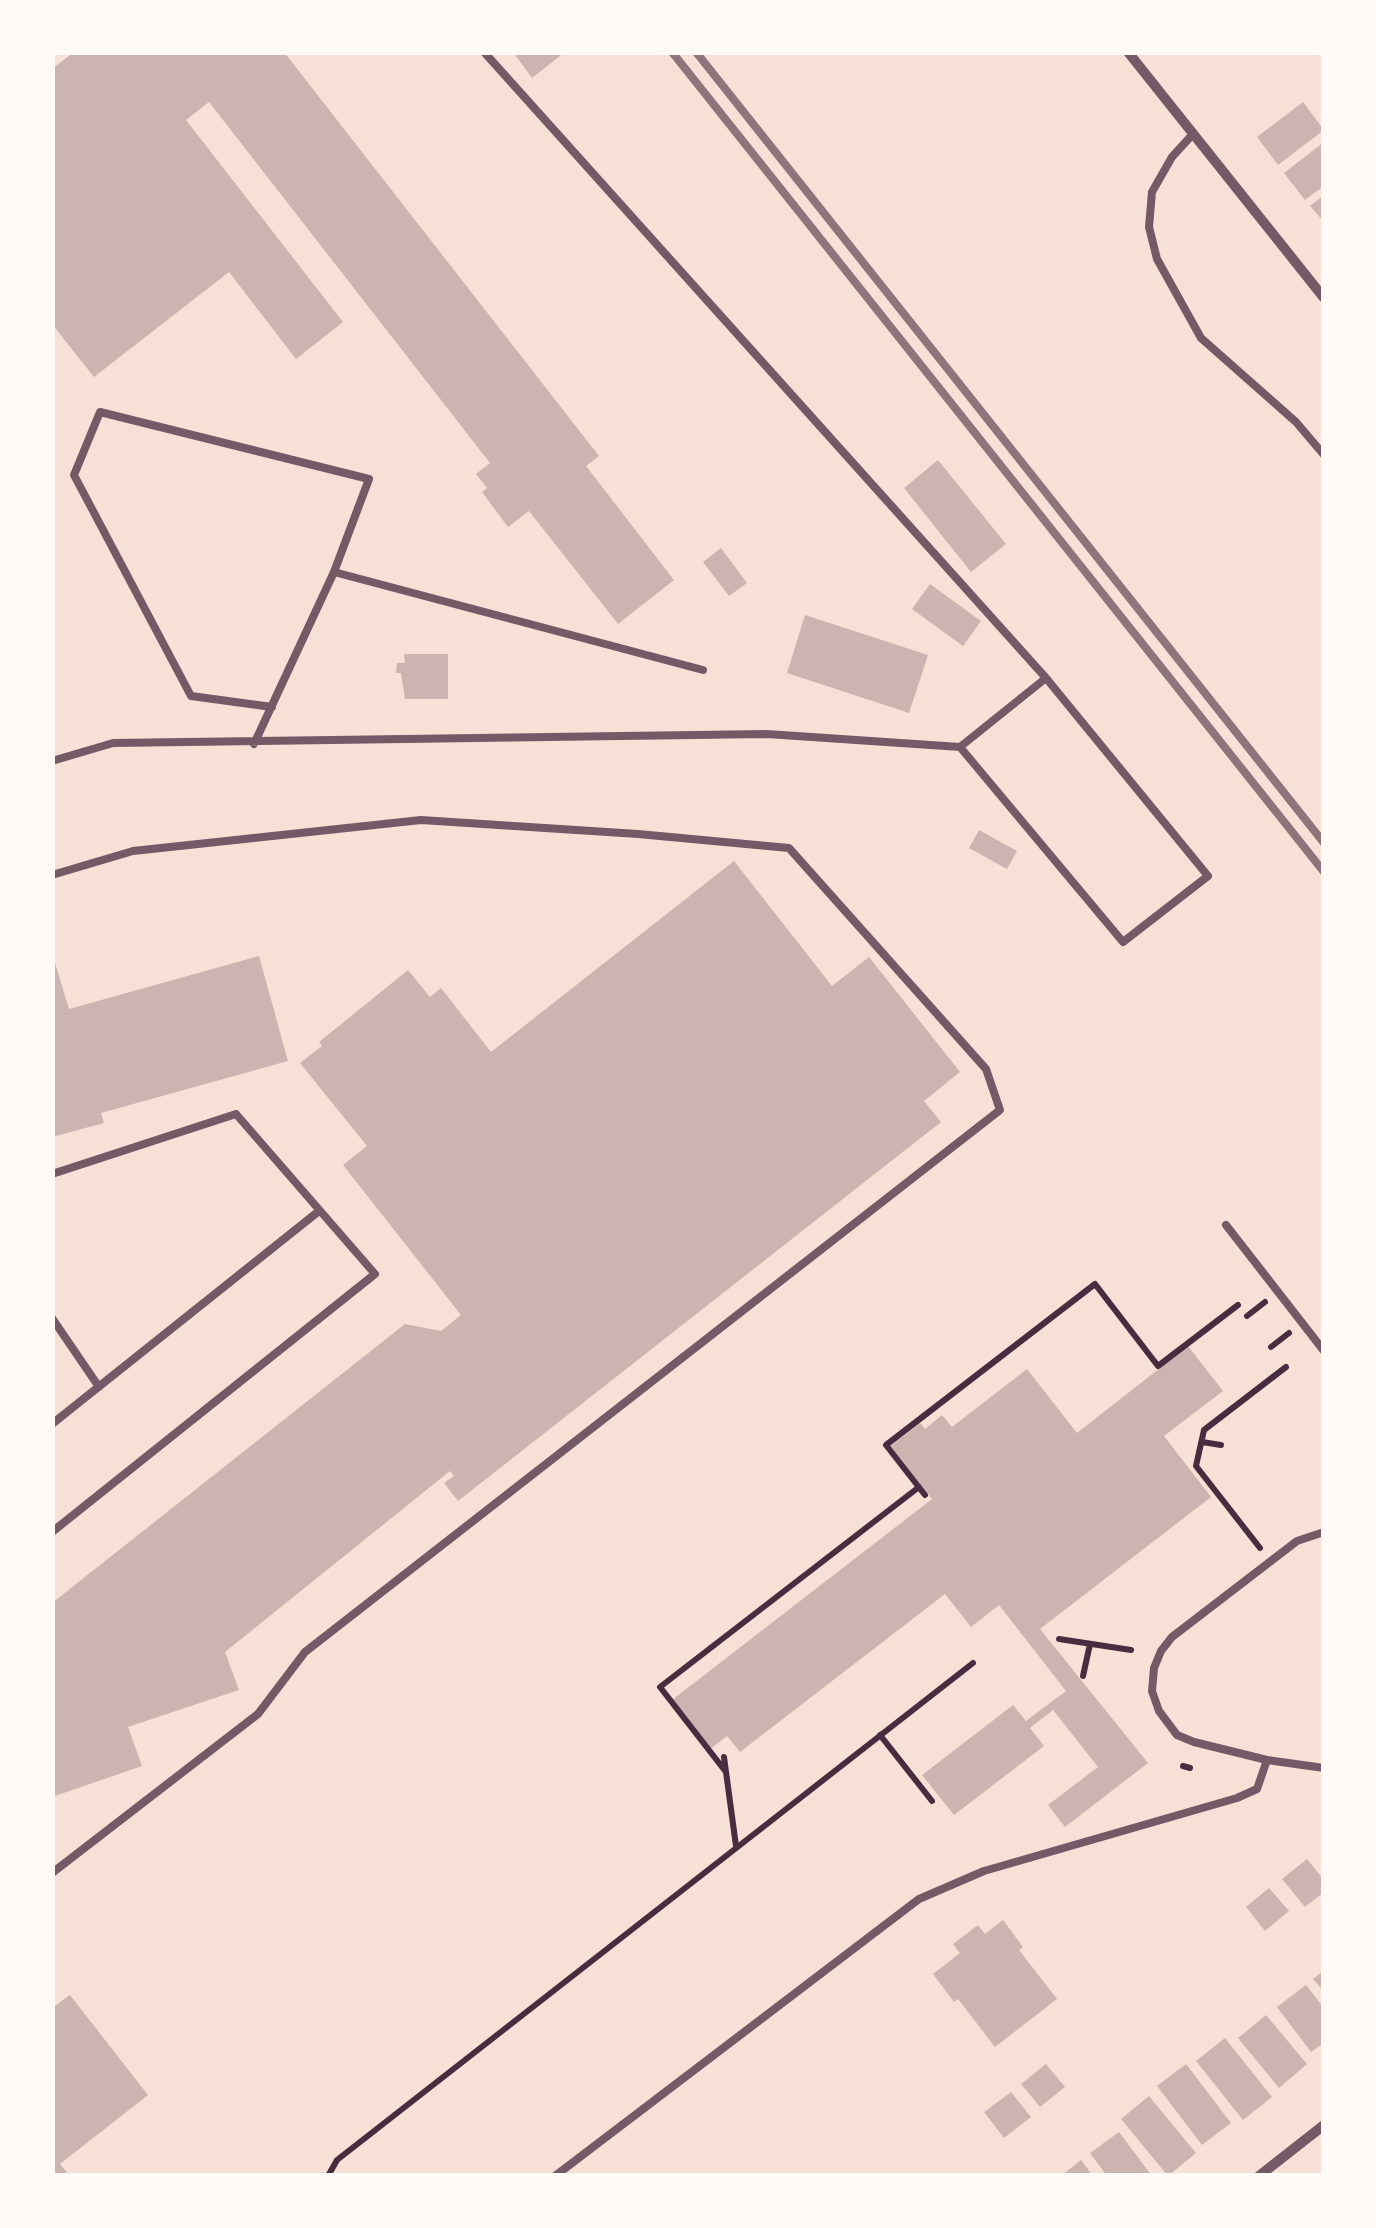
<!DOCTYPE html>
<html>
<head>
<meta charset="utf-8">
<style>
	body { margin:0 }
	#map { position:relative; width:1376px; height:2228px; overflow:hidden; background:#f7e1d7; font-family:Lato,sans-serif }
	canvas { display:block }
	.frame { position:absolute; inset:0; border:55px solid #fffaf5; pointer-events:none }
</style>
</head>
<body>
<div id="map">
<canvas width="1376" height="2228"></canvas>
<div class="frame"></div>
</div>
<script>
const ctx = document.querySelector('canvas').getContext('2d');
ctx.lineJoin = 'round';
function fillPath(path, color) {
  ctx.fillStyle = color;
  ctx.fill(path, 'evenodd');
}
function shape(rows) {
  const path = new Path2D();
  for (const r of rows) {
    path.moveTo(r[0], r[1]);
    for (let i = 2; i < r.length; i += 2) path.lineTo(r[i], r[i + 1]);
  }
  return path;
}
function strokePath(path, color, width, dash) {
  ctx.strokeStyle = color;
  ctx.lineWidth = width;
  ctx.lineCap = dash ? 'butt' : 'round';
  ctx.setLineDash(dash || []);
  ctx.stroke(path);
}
const building = shape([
	[74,52,284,52,599,456,586,466,674,580,618,624,529,511,508,527,482,492,487,488,476,474,490,463,209,102,186,120,343,322,296,359,229,272,94,377,52,324,52,69],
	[513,52,565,52,532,78],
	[1303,102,1324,130,1278,165,1257,137],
	[1324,142,1324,186,1305,200,1284,173],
	[1324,195,1324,222,1310,206],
	[938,460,1006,544,971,572,904,488],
	[721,548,747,583,729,596,703,562],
	[930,584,981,621,963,646,912,609],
	[805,615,928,655,909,713,787,673],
	[404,654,448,654,448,699,405,699,401,673,396,673,397,663,405,663],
	[979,830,1017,851,1007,869,969,848],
	[734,861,832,986,869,957,960,1072,924,1101,941,1122,458,1501,444,1483,454,1476,450,1471,225,1652,239,1690,128,1727,142,1766,52,1797,52,1603,405,1324,441,1331,461,1315,343,1165,367,1146,300,1063,322,1046,319,1042,408,970,430,997,441,988,491,1052],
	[52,953,69,1009,259,956,288,1061,101,1113,104,1123,52,1137],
	[1188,1346,1223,1391,1164,1436,1211,1497,1040,1629,1148,1763,1065,1827,1048,1805,1098,1767,1053,1710,1030,1728,1044,1746,954,1815,922,1775,1013,1705,1026,1721,1066,1691,999,1605,971,1627,945,1594,740,1752,727,1736,710,1749,672,1700,932,1499,891,1446,920,1423,925,1429,942,1415,952,1427,1027,1369,1077,1433],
	[1307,1859,1324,1880,1324,1892,1305,1907,1282,1879],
	[1269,1888,1289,1911,1265,1931,1246,1907],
	[1003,1920,1023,1947,1019,1950,1057,1999,995,2047,958,1999,954,2002,933,1974,960,1953,953,1944,978,1925,985,1934],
	[1324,1970,1324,1992,1313,1979],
	[1306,1985,1324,2008,1324,2043,1311,2052,1277,2007],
	[70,1995,148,2095,60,2164,68,2174,52,2176,52,2008],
	[1266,2015,1307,2064,1279,2088,1238,2038],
	[1225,2038,1272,2097,1243,2120,1196,2061],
	[1046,2064,1065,2087,1040,2107,1021,2084],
	[1186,2064,1231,2123,1202,2145,1157,2086],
	[1011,2092,1031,2117,1004,2138,984,2112],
	[1149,2096,1196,2153,1168,2176,1121,2119],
	[1119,2132,1152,2176,1107,2176,1090,2153],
	[1081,2160,1093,2176,1061,2176]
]);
const path = shape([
	[1247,1316,1265,1302],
	[1271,1347,1289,1333],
	[1202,1442,1221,1445],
	[925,1495,886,1445,1095,1284,1158,1366,1238,1305],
	[1260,1548,1196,1466,1204,1430,1286,1367],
	[1059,1639,1131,1650],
	[1083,1676,1090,1644],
	[880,1735,932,1801],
	[724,1757,736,1846],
	[1183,1766,1190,1768],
	[726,1772,660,1687,919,1487],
	[328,2176,337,2160,973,1663]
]);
const service = shape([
	[484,52,1046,678],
	[1193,134,1172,157,1152,192,1149,227,1157,259,1201,338,1296,422,1324,455],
	[272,707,191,696,74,475,100,412,369,479,334,572],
	[254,744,334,572,703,670],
	[52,761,113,743,767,734,960,747,1046,678,1208,876,1123,942,960,747],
	[52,875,133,851,421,820,638,834,789,848,986,1069,1000,1110,305,1652,258,1714,52,1873],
	[52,1174,236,1114,375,1274,52,1532],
	[1226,1225,1324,1351],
	[52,1318,99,1387],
	[52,1424,319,1211],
	[1324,1532,1297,1541,1172,1637,1161,1651,1154,1668,1152,1691,1159,1711,1177,1735,1194,1742,1267,1760,1324,1768],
	[555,2176,919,1899,984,1871,1237,1798,1257,1789,1267,1760]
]);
const minor = shape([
	[1128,52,1324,298],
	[1259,2176,1324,2125]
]);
const rail = shape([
	[672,52,1324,872],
	[696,52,1324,843]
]);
fillPath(building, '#ccb4b1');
strokePath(path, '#4a2c40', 6);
strokePath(service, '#755966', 8);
strokePath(minor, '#755966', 10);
strokePath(rail, '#8f747c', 8);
</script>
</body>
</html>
